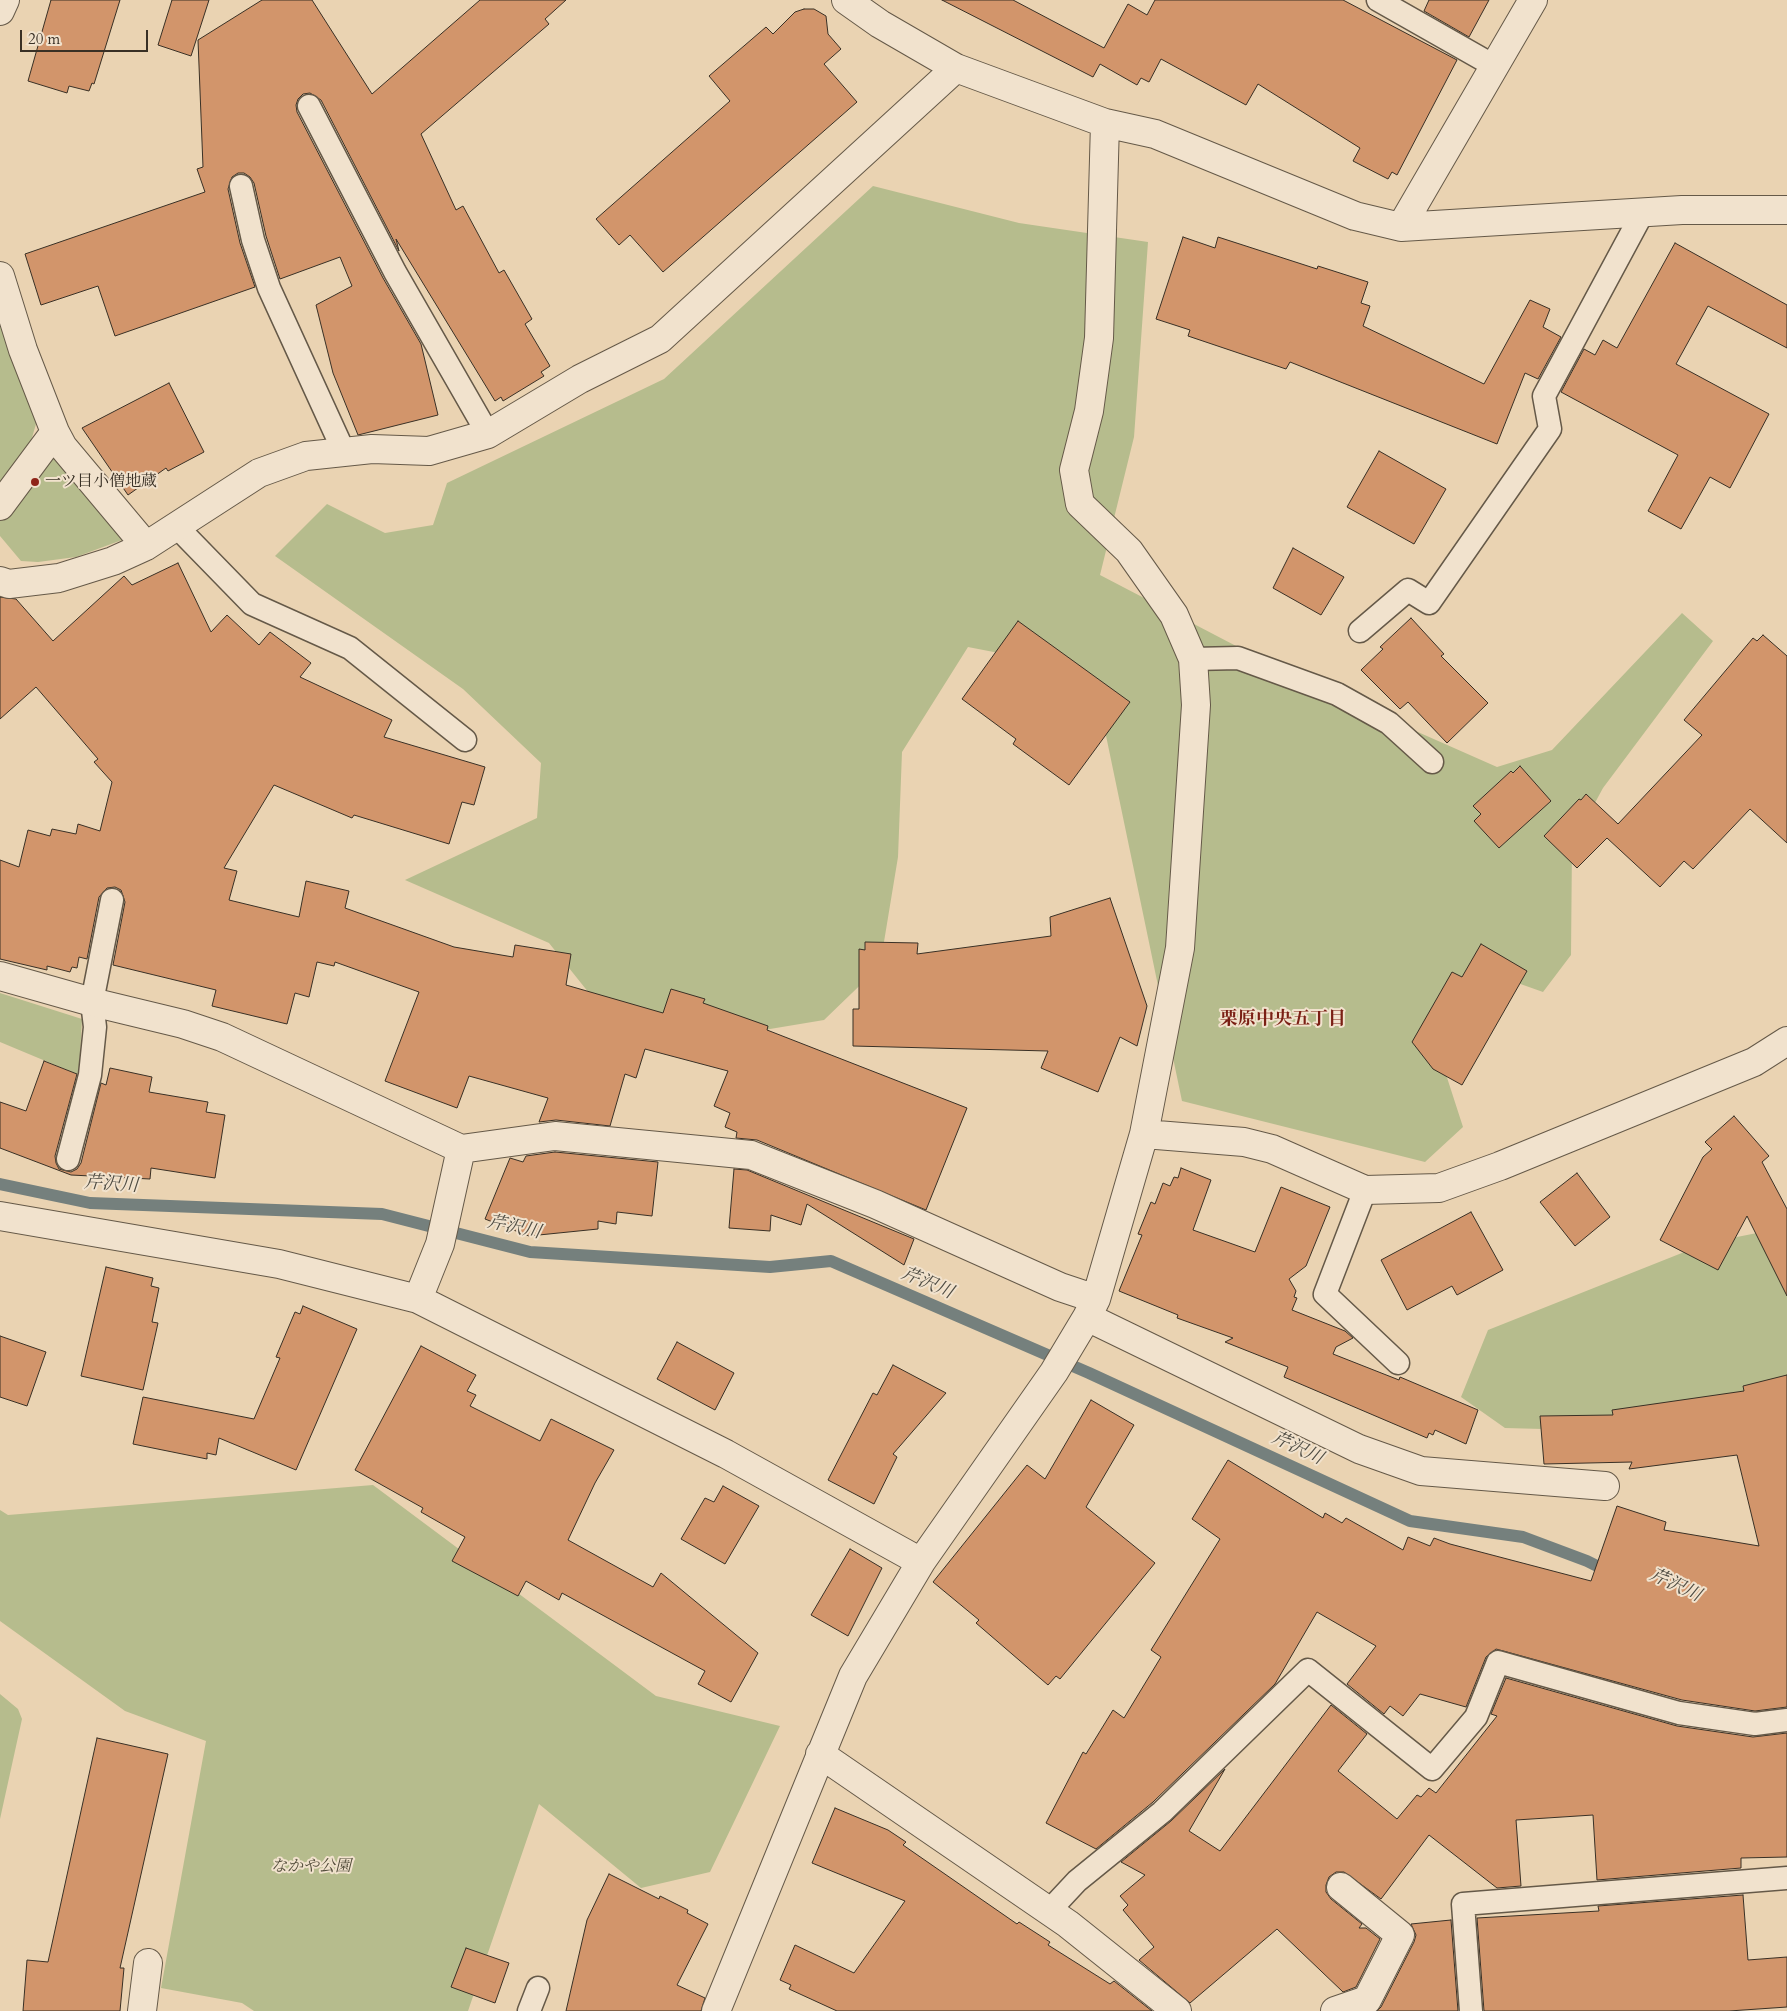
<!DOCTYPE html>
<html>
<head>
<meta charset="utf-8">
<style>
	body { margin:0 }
	#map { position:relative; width:1787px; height:2011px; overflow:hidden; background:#ead3b2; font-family:Cardo,serif }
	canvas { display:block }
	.scale { position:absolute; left:20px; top:30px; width:128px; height:22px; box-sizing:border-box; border:2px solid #393025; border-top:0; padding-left:6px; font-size:15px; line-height:18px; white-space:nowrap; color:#393025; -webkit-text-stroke:4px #f1e2cd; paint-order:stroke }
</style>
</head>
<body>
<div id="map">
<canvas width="1787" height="2011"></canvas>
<div class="scale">20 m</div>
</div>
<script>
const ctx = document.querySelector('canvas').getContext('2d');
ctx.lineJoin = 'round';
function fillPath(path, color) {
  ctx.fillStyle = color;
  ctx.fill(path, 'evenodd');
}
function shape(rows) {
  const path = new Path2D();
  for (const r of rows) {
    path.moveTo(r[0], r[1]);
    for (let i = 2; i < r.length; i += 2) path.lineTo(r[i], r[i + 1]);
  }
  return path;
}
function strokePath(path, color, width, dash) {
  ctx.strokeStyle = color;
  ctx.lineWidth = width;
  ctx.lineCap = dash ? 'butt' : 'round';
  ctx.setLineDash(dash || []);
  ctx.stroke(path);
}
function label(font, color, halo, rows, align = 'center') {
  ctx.font = font + ' Cardo,"Noto Serif JP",serif';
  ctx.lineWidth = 4;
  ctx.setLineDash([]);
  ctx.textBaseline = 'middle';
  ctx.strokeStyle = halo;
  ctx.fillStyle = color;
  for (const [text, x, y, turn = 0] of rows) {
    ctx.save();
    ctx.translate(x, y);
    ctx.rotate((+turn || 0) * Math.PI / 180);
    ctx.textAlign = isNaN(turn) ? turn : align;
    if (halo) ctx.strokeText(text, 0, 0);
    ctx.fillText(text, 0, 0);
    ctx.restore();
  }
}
const green = shape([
	[873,186,1019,223,1148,242,1134,437,1100,575,1307,683,1497,767,1552,750,1682,613,1713,641,1603,788,1572,845,1571,955,1543,992,1481,970,1430,1025,1463,1127,1425,1162,1182,1101,1104,726,1040,661,968,647,902,752,898,857,880,966,824,1020,710,1039,605,1013,549,943,405,880,537,818,541,763,463,689,275,556,327,504,385,533,433,525,447,483,664,379],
	[0,304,38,417,29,448,0,492],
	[53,454,122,540,76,557,38,562,21,561,0,536,0,521,12,499],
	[0,993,82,1019,79,1075,0,1042],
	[1787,1227,1787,1418,1694,1433,1505,1428,1461,1397,1488,1330,1707,1243],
	[373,1485,656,1696,780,1726,710,1872,641,1888,539,1804,468,2011,254,2011,242,2003,161,1988,206,1741,125,1711,0,1621,0,1510,8,1515],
	[0,1694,18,1709,22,1719,0,1819]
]);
const stream = shape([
	[0,1184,90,1203,382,1214,530,1252,770,1267,831,1261,1089,1373,1410,1521,1523,1537,1587,1561,1611,1573]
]);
const building = shape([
	[51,0,120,0,94,84,92,83,89,91,69,86,67,93,28,81,51,0],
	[172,0,209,0,191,56,158,45,172,0],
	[262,0,312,0,372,94,480,0,566,0,545,19,549,24,421,134,456,210,463,206,499,273,504,270,532,319,525,324,550,366,541,372,544,376,503,401,501,397,495,401,396,239,399,251,321,100,310,93,303,94,298,99,296,105,297,112,383,278,421,344,438,415,358,435,333,373,316,305,352,286,340,257,280,279,266,236,254,183,250,177,244,173,238,173,232,177,228,189,240,243,255,287,115,336,98,286,41,305,25,254,205,192,197,169,203,167,198,40,262,0],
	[942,0,1013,0,1104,48,1128,4,1147,15,1155,0,1343,0,1457,60,1397,175,1392,172,1388,179,1353,161,1360,148,1258,84,1246,105,1161,59,1149,82,1141,78,1137,85,1100,64,1093,77,942,0],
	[1429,0,1489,0,1469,37,1424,11,1429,0],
	[804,9,814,9,826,16,828,34,841,49,824,64,857,102,663,272,630,235,619,245,596,219,730,101,709,76,766,27,773,34,795,12,804,9],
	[1183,237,1215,248,1218,237,1317,269,1318,266,1368,282,1361,303,1370,306,1363,326,1484,384,1530,300,1550,309,1543,327,1561,337,1538,379,1525,373,1497,444,1290,362,1286,369,1188,336,1190,330,1156,319,1183,237],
	[1675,243,1787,305,1787,348,1708,306,1676,364,1769,414,1730,488,1710,477,1681,529,1648,511,1678,455,1561,392,1584,349,1595,355,1603,340,1617,348,1675,243],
	[169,383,204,452,168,471,166,468,128,495,82,428,169,383],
	[1379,451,1446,489,1414,544,1347,507,1379,451],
	[1293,548,1344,577,1321,615,1273,588,1293,548],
	[178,563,211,632,227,615,259,645,270,632,311,663,300,677,392,720,384,737,485,767,474,805,462,802,449,844,354,815,352,818,274,785,224,868,237,871,229,900,299,917,306,881,349,891,345,908,454,947,513,957,515,945,571,954,566,985,663,1013,671,989,705,999,703,1003,768,1026,767,1030,967,1108,926,1210,757,1140,736,1138,737,1132,725,1127,730,1113,714,1106,728,1071,645,1049,636,1078,625,1074,610,1126,556,1120,539,1122,548,1098,469,1076,457,1108,385,1081,419,992,335,962,334,966,317,962,309,997,295,993,287,1024,212,1006,216,990,113,965,125,902,121,890,115,887,107,888,99,897,87,959,79,957,77,968,72,967,70,972,47,966,47,970,0,959,0,860,19,867,28,830,50,836,52,829,76,834,78,824,100,831,112,782,94,762,98,759,36,687,0,719,0,597,16,599,53,641,124,576,132,585,178,563],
	[1411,618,1444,654,1441,656,1488,703,1447,743,1408,702,1400,709,1361,670,1383,649,1380,647,1411,618],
	[1018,621,1130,702,1069,785,1013,744,1016,739,962,699,1018,621],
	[1763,635,1787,656,1787,843,1750,809,1693,869,1684,861,1660,887,1607,838,1577,868,1544,836,1579,799,1581,800,1586,794,1618,824,1702,735,1684,720,1753,638,1757,641,1763,635],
	[1520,766,1551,801,1499,848,1474,821,1481,814,1473,806,1511,771,1513,773,1520,766],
	[1110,898,1147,1006,1137,1046,1120,1037,1098,1092,1041,1068,1048,1051,853,1046,853,1009,859,1009,859,949,865,950,865,942,918,943,917,954,1051,936,1050,917,1110,898],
	[1481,944,1527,971,1462,1085,1433,1069,1412,1042,1452,972,1462,977,1481,944],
	[44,1061,77,1074,55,1156,56,1163,59,1169,71,1172,77,1169,81,1163,101,1083,106,1085,110,1068,152,1077,149,1092,208,1102,206,1112,225,1115,215,1178,151,1168,150,1179,71,1175,0,1148,0,1102,26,1111,44,1061],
	[1734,1116,1769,1156,1762,1162,1787,1209,1787,1296,1747,1216,1718,1270,1660,1240,1703,1157,1712,1149,1705,1142,1734,1116],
	[555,1152,658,1162,652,1216,617,1212,616,1224,598,1221,598,1229,529,1236,485,1219,510,1158,523,1162,526,1156,555,1152],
	[1181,1168,1211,1180,1193,1230,1255,1252,1281,1187,1330,1207,1306,1266,1289,1279,1296,1291,1294,1297,1297,1298,1292,1310,1345,1331,1353,1338,1336,1347,1333,1354,1399,1380,1400,1377,1478,1410,1466,1444,1435,1430,1433,1435,1429,1433,1427,1438,1284,1377,1288,1367,1225,1342,1233,1338,1177,1318,1178,1315,1119,1291,1142,1235,1138,1234,1151,1202,1155,1204,1163,1183,1170,1186,1174,1177,1178,1178,1181,1168],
	[734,1169,747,1170,914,1239,904,1265,807,1204,801,1225,771,1215,770,1231,729,1228,734,1169],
	[1577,1173,1610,1217,1575,1246,1540,1202,1577,1173],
	[1471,1212,1503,1270,1457,1295,1452,1286,1407,1310,1381,1260,1471,1212],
	[106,1267,153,1278,151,1286,159,1288,152,1322,158,1323,143,1390,81,1376,106,1267],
	[303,1306,357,1329,296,1470,219,1438,216,1455,207,1453,207,1459,133,1444,143,1397,254,1419,280,1358,276,1357,295,1312,300,1314,303,1306],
	[0,1336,46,1352,27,1406,0,1397,0,1336],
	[677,1342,734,1373,715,1410,657,1379,677,1342],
	[421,1346,476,1375,467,1391,476,1395,470,1406,540,1441,551,1419,614,1450,595,1483,568,1540,653,1587,661,1573,758,1653,731,1702,698,1684,705,1671,562,1593,559,1600,526,1581,518,1596,452,1561,465,1537,421,1512,423,1508,355,1470,421,1346],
	[893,1365,946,1393,893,1454,897,1457,874,1504,828,1480,873,1393,877,1395,893,1365],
	[1787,1375,1787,1707,1755,1711,1682,1700,1496,1649,1486,1657,1466,1707,1420,1694,1403,1716,1390,1706,1384,1714,1347,1684,1376,1646,1317,1612,1275,1684,1153,1802,1096,1849,1046,1823,1083,1752,1086,1754,1113,1710,1124,1718,1161,1657,1151,1650,1220,1539,1192,1519,1228,1460,1323,1518,1325,1513,1342,1523,1346,1518,1403,1550,1408,1537,1430,1546,1434,1538,1450,1544,1591,1581,1617,1506,1666,1522,1664,1530,1759,1546,1737,1455,1629,1469,1632,1462,1544,1464,1540,1416,1613,1415,1612,1410,1744,1391,1743,1386,1787,1375],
	[1091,1400,1134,1425,1086,1507,1155,1563,1060,1679,1056,1676,1048,1685,976,1623,979,1620,933,1582,1027,1465,1045,1479,1091,1400],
	[723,1486,759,1506,725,1564,681,1539,705,1498,714,1502,723,1486],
	[850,1549,882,1568,848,1636,811,1615,850,1549],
	[1506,1678,1677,1726,1753,1737,1787,1733,1787,1857,1741,1858,1741,1868,1597,1880,1593,1815,1516,1820,1521,1886,1497,1888,1429,1835,1381,1899,1344,1872,1336,1872,1329,1877,1326,1885,1326,1892,1331,1899,1362,1924,1359,1928,1366,1928,1380,1939,1356,1987,1343,1992,1277,1929,1190,2003,1139,1960,1154,1947,1123,1910,1128,1905,1120,1896,1145,1875,1121,1862,1171,1821,1225,1769,1189,1831,1220,1851,1331,1705,1367,1734,1338,1771,1397,1819,1417,1795,1421,1797,1429,1788,1436,1793,1497,1716,1491,1714,1506,1678],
	[97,1738,168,1754,120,1968,124,1968,120,2011,23,2011,27,1960,48,1962,97,1738],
	[835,1808,888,1830,906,1842,903,1845,1017,1924,1019,1922,1050,1942,1048,1945,1110,1984,1114,1981,1152,2011,837,2011,789,1989,791,1985,780,1980,795,1945,854,1973,905,1901,812,1863,835,1808],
	[609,1874,659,1899,660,1896,688,1910,687,1913,708,1924,677,1985,705,1998,701,2011,566,2011,587,1920,609,1874],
	[1743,1895,1748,1960,1787,1957,1787,2007,1729,2011,1484,2011,1477,1918,1599,1911,1598,1906,1743,1895],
	[1451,1920,1458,2011,1377,2011,1381,2007,1414,1942,1416,1935,1411,1924,1451,1920],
	[466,1948,509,1963,495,2003,451,1987,466,1948]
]);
const service = shape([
	[1378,0,1496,67],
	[309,106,395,272,488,434],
	[241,186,253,240,269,288,344,452],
	[176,526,252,604,350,648,465,740],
	[1360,631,1408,590,1429,603,1550,429,1544,396,1643,212],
	[1193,659,1238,658,1337,694,1389,723,1432,762],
	[68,1159,90,1075,95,1027,92,1002,112,900],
	[1365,1190,1325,1294,1398,1363],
	[1049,1911,1077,1881,1162,1812,1308,1670,1432,1769,1476,1717,1498,1662,1679,1713,1755,1724,1787,1720],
	[529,2011,538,1988],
	[1471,2011,1463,1904,1787,1878]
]);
const minor = shape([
	[846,0,880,24,956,68,1105,123,1155,134,1355,216,1401,227,1682,210,1787,210],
	[0,11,5,0],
	[1401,227,1533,0],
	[0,276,23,350,55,432,63,447,146,546],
	[0,506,55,432],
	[0,581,9,584,59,578,113,561,146,546,259,473,306,456,372,449,429,451,488,434,580,379,660,339,956,68],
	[0,976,92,1002,183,1024,222,1037,461,1149,555,1136,751,1155,875,1204,1060,1287,1096,1299],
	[1144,1134,1244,1142,1272,1149,1365,1190,1439,1188,1500,1166,1754,1062,1787,1041],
	[0,1216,279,1264,418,1299,726,1454,921,1562],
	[418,1299,440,1244,461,1149],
	[1087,1317,1359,1449,1421,1471,1605,1486],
	[820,1754,1068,1924,1177,2011],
	[142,2011,148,1963],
	[716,2011,853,1676,921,1562,1054,1372,1087,1317,1096,1299,1144,1134,1180,948,1196,705,1193,659,1174,615,1129,551,1080,504,1074,470,1089,411,1099,338,1105,123],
	[1335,2011,1367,2000,1400,1935,1341,1887]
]);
const markers = [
	[35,482,5,"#8f2418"]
];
const poiNames = [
	["一ツ目小僧地蔵",45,482]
];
const parkNames = [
	["なかや公園",311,1867]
];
const neighbourhoodNames = [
	["栗原中央五丁目",1283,1020]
];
const waterNames = [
	["芹沢川",111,1185,4],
	["芹沢川",514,1228,12],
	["芹沢川",927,1284,23],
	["芹沢川",1297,1449,25],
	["芹沢川",1675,1586,25]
];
fillPath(green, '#b6bc8d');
strokePath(stream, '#75807d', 12);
fillPath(building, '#d2956b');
strokePath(building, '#393025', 1);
strokePath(service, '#655948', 25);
strokePath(minor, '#655948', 30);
strokePath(service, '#f1e2cd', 22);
strokePath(minor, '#f1e2cd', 28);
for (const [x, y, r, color] of markers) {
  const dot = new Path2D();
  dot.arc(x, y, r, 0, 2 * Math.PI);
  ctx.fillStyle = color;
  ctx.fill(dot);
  strokePath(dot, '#f1e2cd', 2);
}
label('16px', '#393025', '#f1e2cd', poiNames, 'left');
label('italic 16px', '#524c3a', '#f1e2cd', parkNames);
label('bold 18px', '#7a1f14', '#f1e2cd', neighbourhoodNames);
label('italic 18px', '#4d4b42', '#f1e2cd', waterNames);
</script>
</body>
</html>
